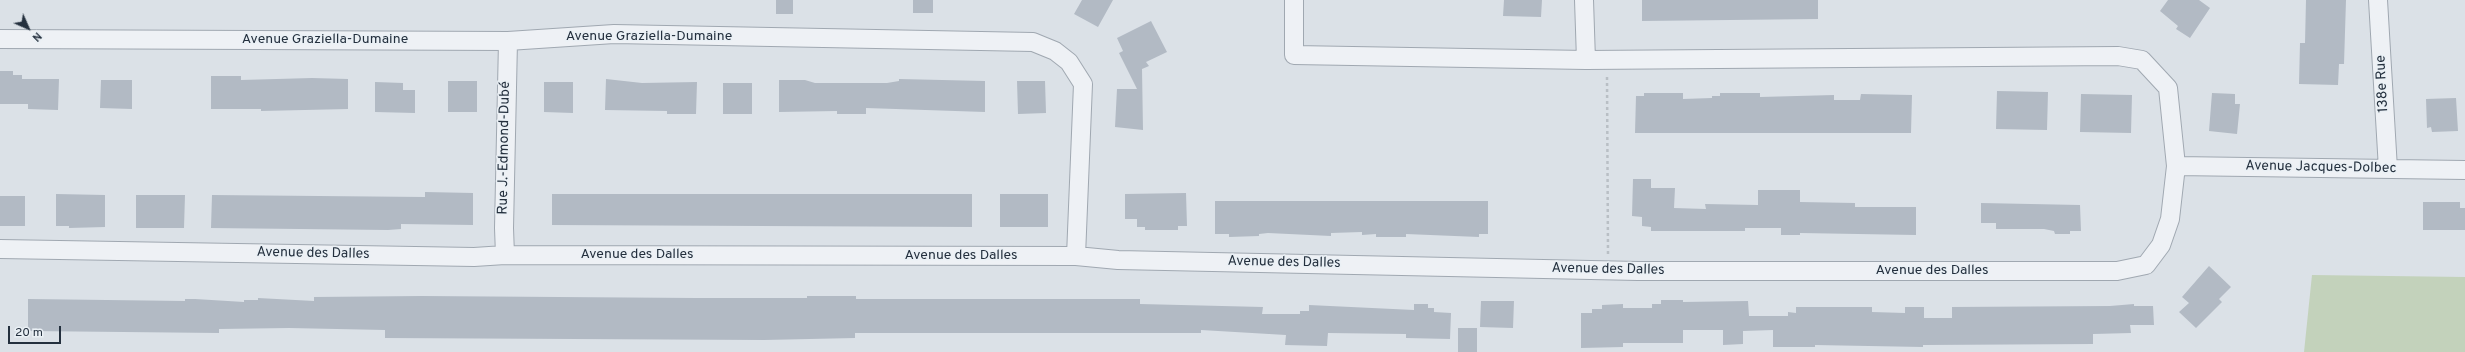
<!DOCTYPE html>
<html>
<head>
<meta charset="utf-8">
<style>
	body { margin:0 }
	#map { position:relative; width:2465px; height:352px; overflow:hidden; background:#dbe1e7; font-family:Overpass,sans-serif }
	canvas { display:block }
	.north { position:absolute; left:8px; top:8px; width:40px; height:40px; -webkit-text-stroke:3px #eaf0f5; paint-order:stroke; rotate:135deg; font-size:11px; font-weight:700; line-height:16px; text-align:center; color:#24303e }
	.north::after { content:''; display:block; margin:auto; width:14px; height:18px; background:#24303e; clip-path:polygon(50% 0,100% 100%,50% 72%,0 100%) }
	.scale { position:absolute; left:8px; top:326px; width:53px; height:18px; box-sizing:border-box; border:2px solid #24303e; border-top:0; padding-left:5px; font-size:12px; line-height:14px; white-space:nowrap; color:#24303e; -webkit-text-stroke:3px #eaf0f5; paint-order:stroke }
</style>
</head>
<body>
<div id="map">
<canvas width="2465" height="352"></canvas>
<div class="north">N</div>
<div class="scale">20 m</div>
</div>
<script>
const ctx = document.querySelector('canvas').getContext('2d');
ctx.lineJoin = 'round';
function fillPath(path, color) {
  ctx.fillStyle = color;
  ctx.fill(path, 'evenodd');
}
function shape(rows) {
  const path = new Path2D();
  for (const r of rows) {
    path.moveTo(r[0], r[1]);
    for (let i = 2; i < r.length; i += 2) path.lineTo(r[i], r[i + 1]);
  }
  return path;
}
function strokePath(path, color, width, dash) {
  ctx.strokeStyle = color;
  ctx.lineWidth = width;
  ctx.lineCap = dash ? 'butt' : 'round';
  ctx.setLineDash(dash || []);
  ctx.stroke(path);
}
function label(font, color, halo, rows, align = 'center') {
  ctx.font = font + ' Overpass,sans-serif';
  ctx.lineWidth = 3;
  ctx.setLineDash([]);
  ctx.textBaseline = 'middle';
  ctx.strokeStyle = halo;
  ctx.fillStyle = color;
  for (const [text, x, y, turn = 0] of rows) {
    ctx.save();
    ctx.translate(x, y);
    ctx.rotate((+turn || 0) * Math.PI / 180);
    ctx.textAlign = isNaN(turn) ? turn : align;
    if (halo) ctx.strokeText(text, 0, 0);
    ctx.fillText(text, 0, 0);
    ctx.restore();
  }
}
const green = shape([
	[2312,275,2465,277,2465,352,2304,352]
]);
const building = shape([
	[776,0,793,0,793,14,776,14],
	[913,0,933,0,933,13,913,13],
	[1082,0,1113,0,1098,27,1074,14],
	[1504,0,1542,0,1541,17,1503,16],
	[1642,0,1818,0,1818,19,1642,21],
	[2168,0,2199,0,2210,8,2190,38,2176,29,2178,26,2160,11],
	[2306,0,2346,0,2344,64,2339,64,2338,85,2299,84,2300,43,2305,43],
	[1151,21,1167,52,1146,62,1149,66,1142,69,1143,130,1115,127,1117,89,1137,89,1119,53,1123,51,1117,38],
	[0,71,13,71,13,75,22,75,22,79,59,79,58,110,28,109,28,104,0,104],
	[211,76,241,76,241,80,312,78,348,79,348,109,261,111,261,109,211,109],
	[606,79,642,83,697,82,696,114,667,114,667,111,605,110],
	[899,79,985,81,985,112,866,108,866,114,837,114,837,111,779,112,779,80,805,80,815,83,887,83,899,81],
	[101,80,132,80,132,109,100,108],
	[448,81,477,81,477,112,448,112],
	[1017,81,1045,81,1046,113,1018,114],
	[375,82,403,83,403,90,415,90,415,113,375,112],
	[544,82,573,82,573,113,544,112],
	[723,83,752,83,752,114,723,114],
	[1997,91,2048,92,2047,130,1996,129],
	[1644,93,1683,93,1683,99,1712,98,1712,96,1720,96,1720,93,1760,93,1760,97,1834,95,1834,100,1860,100,1861,94,1912,95,1911,133,1635,133,1636,96,1644,96],
	[2212,93,2235,94,2235,104,2240,104,2237,134,2209,131],
	[2081,94,2132,95,2131,133,2080,132],
	[2456,98,2458,131,2432,132,2431,127,2427,128,2426,99],
	[1633,179,1651,179,1651,188,1675,188,1674,208,1706,209,1705,204,1758,205,1758,190,1800,190,1800,202,1855,203,1855,207,1916,207,1916,235,1800,233,1800,235,1781,235,1781,228,1745,228,1745,231,1651,231,1651,227,1642,226,1642,217,1632,216],
	[425,192,473,193,473,225,401,224,401,229,388,230,211,228,212,195,425,197],
	[1186,193,1187,226,1178,226,1178,230,1145,230,1145,227,1137,227,1137,219,1125,219,1125,194],
	[56,194,105,195,105,227,69,228,69,226,56,226],
	[552,194,972,194,972,227,552,225],
	[1000,194,1048,194,1048,227,1000,227],
	[136,195,185,195,184,228,136,228],
	[0,196,25,196,25,226,0,226],
	[1215,201,1488,201,1488,234,1479,234,1479,237,1406,234,1406,237,1376,237,1376,234,1362,235,1362,232,1331,233,1331,236,1268,233,1259,234,1259,236,1229,237,1229,234,1215,234],
	[2423,202,2460,202,2460,208,2465,208,2465,230,2423,230],
	[1981,203,2080,205,2081,231,2070,231,2070,234,2055,234,2054,231,2044,229,1996,229,1996,223,1981,223],
	[2209,266,2231,287,2219,299,2222,302,2196,328,2179,312,2189,303,2182,297],
	[422,296,695,298,807,298,807,296,856,296,856,299,1140,299,1140,304,1263,307,1262,314,1300,314,1300,311,1309,311,1309,305,1414,310,1414,304,1428,304,1428,308,1434,308,1434,312,1451,313,1450,339,1406,338,1406,334,1328,333,1327,346,1285,345,1286,335,1201,330,1201,333,855,333,855,338,764,340,385,338,385,330,289,328,219,329,219,333,28,331,28,299,185,301,185,299,195,299,244,302,244,300,258,300,258,298,314,301,314,297],
	[1661,300,1683,300,1683,302,1748,301,1749,316,1788,316,1788,312,1796,313,1796,307,1872,307,1872,312,1905,313,1905,307,1924,307,1924,318,1952,318,1952,307,2110,306,2134,304,2134,306,2153,306,2154,325,2130,325,2131,333,2093,334,2093,344,1923,345,1923,347,1815,345,1815,347,1773,347,1773,330,1743,331,1743,344,1723,345,1723,330,1683,330,1683,343,1623,343,1623,347,1581,348,1581,313,1592,313,1592,309,1602,309,1602,305,1623,304,1623,308,1652,308,1652,304,1661,304],
	[1481,301,1514,301,1513,328,1480,327],
	[1458,328,1477,328,1477,352,1458,352]
]);
const path = shape([
	[1607,77,1608,254]
]);
const minor = shape([
	[1584,0,1586,60],
	[2378,0,2388,169],
	[0,39,508,41,614,34,1033,42,1055,51,1069,62,1083,84,1076,256],
	[2176,166,2465,170],
	[0,249,474,257,505,255,1076,256,1118,260,1638,271,2117,271,2146,265,2161,245,2170,219,2176,166,2168,88,2142,60,2118,56,1586,60,1294,55,1294,0],
	[505,255,504,228,508,41]
]);
const streetNames = [
	["Avenue Graziella-Dumaine",649,37],
	["Avenue Graziella-Dumaine",325,40],
	["138e Rue",2383,84,-93],
	["Rue J.-Edmond-Dubé",505,148,-89],
	["Avenue Jacques-Dolbec",2321,168,1],
	["Avenue des Dalles",313,254,1],
	["Avenue des Dalles",637,255],
	["Avenue des Dalles",961,256],
	["Avenue des Dalles",1284,263,1],
	["Avenue des Dalles",1608,270,1],
	["Avenue des Dalles",1932,271]
];
fillPath(green, '#c3d2bb');
fillPath(building, '#b2bac4');
strokePath(minor, '#a0a8b1', 20);
strokePath(path, '#b9bfc5', 2.5, [3, 3]);
strokePath(minor, '#eef1f5', 18);
label('14px', '#24303e', '#eaf0f5', streetNames);
</script>
</body>
</html>
